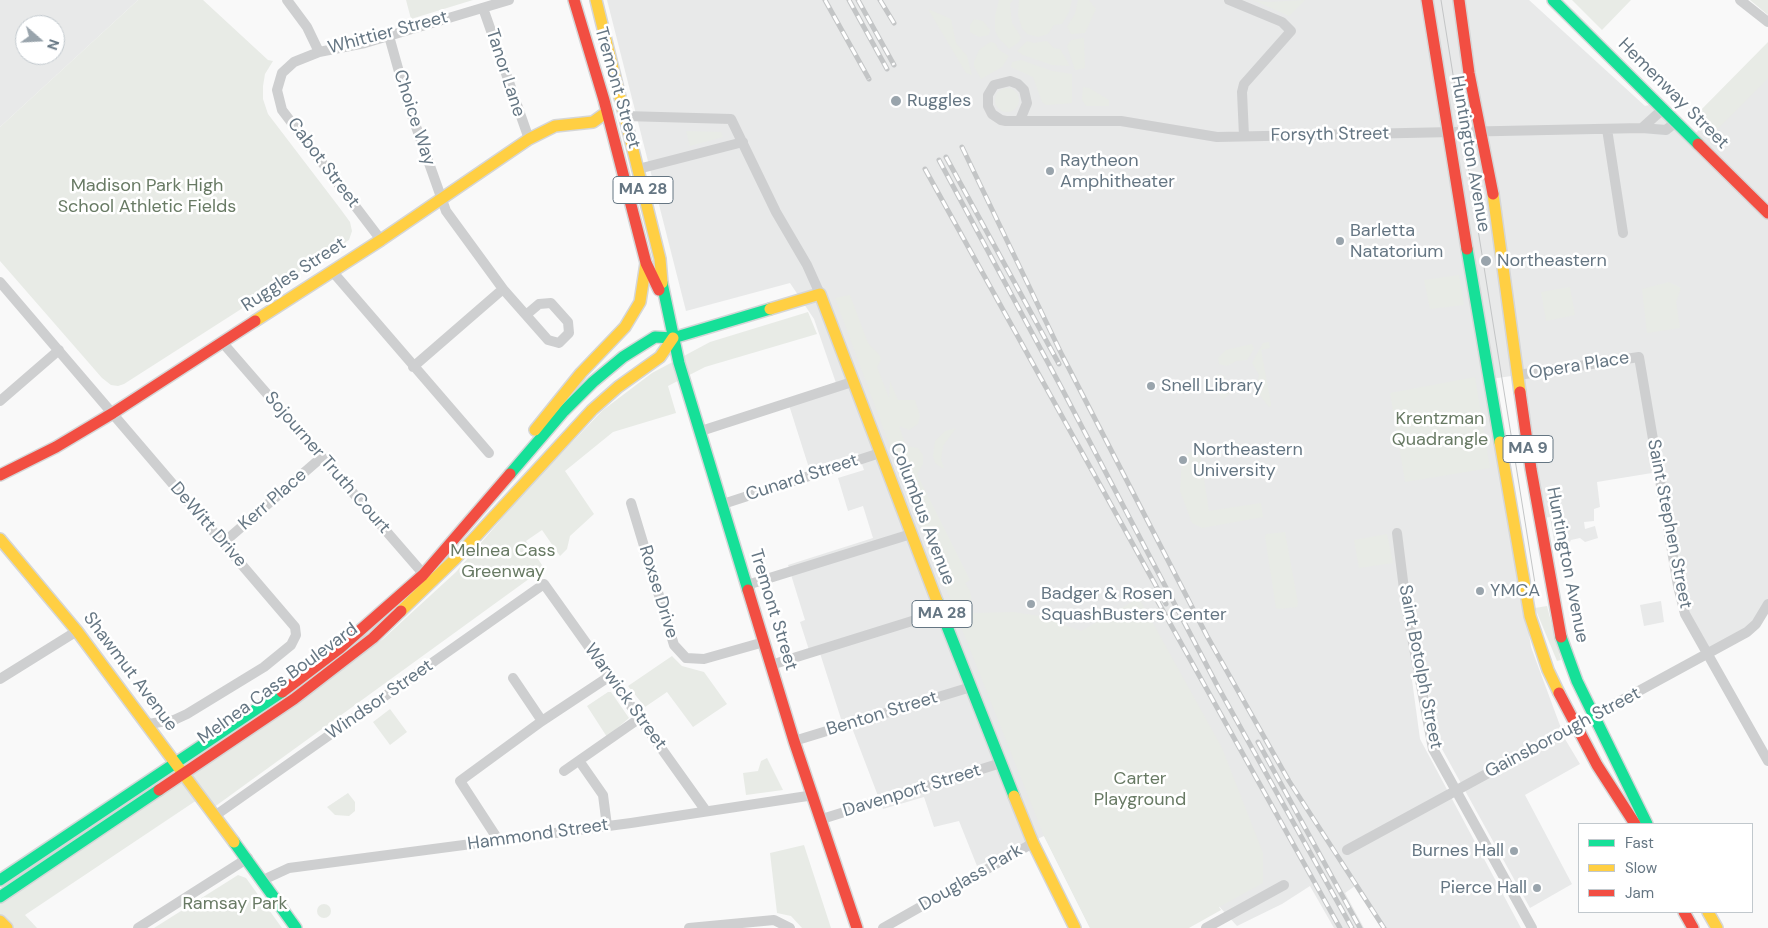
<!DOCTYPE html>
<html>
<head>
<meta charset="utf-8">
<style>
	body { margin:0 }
	#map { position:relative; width:1768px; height:928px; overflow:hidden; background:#f9f9f9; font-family:"DM Sans",sans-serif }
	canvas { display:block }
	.legend { position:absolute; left:1578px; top:823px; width:175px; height:90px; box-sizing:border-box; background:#fff; border:1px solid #c1c8cd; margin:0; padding:6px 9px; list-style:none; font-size:15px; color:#657683 }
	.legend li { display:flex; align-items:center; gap:10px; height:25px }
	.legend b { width:25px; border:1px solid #c1c8cd }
	.north { position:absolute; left:15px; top:15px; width:50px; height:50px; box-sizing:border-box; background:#fff; border:1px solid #c1c8cd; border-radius:50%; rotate:109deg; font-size:14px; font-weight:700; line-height:20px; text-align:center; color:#657683 }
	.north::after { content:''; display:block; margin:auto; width:18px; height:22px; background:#99a4ac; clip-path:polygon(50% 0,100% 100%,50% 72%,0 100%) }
</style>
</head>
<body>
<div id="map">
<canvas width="1768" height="928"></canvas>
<ul class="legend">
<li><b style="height:6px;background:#16e098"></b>Fast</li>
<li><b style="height:6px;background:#ffcf43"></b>Slow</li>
<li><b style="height:6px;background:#f24e42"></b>Jam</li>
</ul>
<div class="north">N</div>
</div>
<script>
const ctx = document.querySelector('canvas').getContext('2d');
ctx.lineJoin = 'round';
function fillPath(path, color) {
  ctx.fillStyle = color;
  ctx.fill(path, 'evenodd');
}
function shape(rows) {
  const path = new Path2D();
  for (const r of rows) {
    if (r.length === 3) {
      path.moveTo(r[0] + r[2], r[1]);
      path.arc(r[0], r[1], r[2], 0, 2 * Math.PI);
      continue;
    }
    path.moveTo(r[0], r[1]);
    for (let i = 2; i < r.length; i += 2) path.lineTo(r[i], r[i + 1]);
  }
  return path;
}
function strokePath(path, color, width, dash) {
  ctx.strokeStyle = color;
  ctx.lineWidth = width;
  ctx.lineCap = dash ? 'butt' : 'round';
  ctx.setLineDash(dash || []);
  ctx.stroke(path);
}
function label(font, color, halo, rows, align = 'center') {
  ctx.font = font + ' "DM Sans",sans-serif';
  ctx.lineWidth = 5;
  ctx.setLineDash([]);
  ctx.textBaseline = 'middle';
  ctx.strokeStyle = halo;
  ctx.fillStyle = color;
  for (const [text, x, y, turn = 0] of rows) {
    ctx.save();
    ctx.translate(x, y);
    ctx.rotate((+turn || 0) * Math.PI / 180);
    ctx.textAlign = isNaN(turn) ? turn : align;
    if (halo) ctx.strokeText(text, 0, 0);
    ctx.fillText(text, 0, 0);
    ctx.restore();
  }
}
const built = shape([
	[0,0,138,0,0,127],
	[25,25,55,25,55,55,25,55],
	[607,0,1529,0,1645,106,1657,103,1692,137,1768,59,1768,604,1756,624,1707,654,1691,626,1658,472,1597,482,1600,507,1594,509,1594,521,1584,522,1585,529,1595,526,1598,538,1585,542,1580,538,1571,540,1569,544,1555,546,1550,517,1539,519,1518,375,1491,379,1531,647,1565,739,1580,764,1525,795,1572,884,1530,908,1437,740,1425,678,1412,680,1420,739,1521,928,1381,928,1355,886,1345,893,1364,928,1334,928,1310,886,1282,904,1237,926,1217,904,1090,928,1044,836,977,866,959,821,934,827,924,797,883,809,849,720,842,722,818,647,809,650,800,622,805,620,788,565,873,538,863,506,848,511,838,478,864,470,858,453,809,468,788,402,837,386,814,319,790,283,686,311],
	[1661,601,1664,622,1644,626,1640,605]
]);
const green = shape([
	[138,0,203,0,268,60,273,61,265,74,263,86,263,99,268,114,339,207,350,222,352,231,349,240,124,384,118,386,111,385,102,378,0,261,0,127],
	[406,0,473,0,411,19],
	[999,0,1013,0,1010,4,1012,23,1021,37,1019,42,1009,49,998,37,995,30,995,16],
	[1019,0,1072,0,1069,12,1062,24,1054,25,1048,34,1038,37,1027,34,1022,28,1018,15],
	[1078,0,1089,0,1096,9,1085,33,1071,34,1067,27,1075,14],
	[1253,0,1268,2,1305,0,1289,16],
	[1572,0,1631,0,1602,30],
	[1750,0,1768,0,1768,15],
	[928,9,951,19,956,43,967,56,972,75,966,73],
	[974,19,983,21,990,30,989,35,979,37,970,32,970,25],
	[1084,38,1085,68,1075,70,1067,46,1071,40],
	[1027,41,1034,43,1047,41,1054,48,1060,49,1070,66,1052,65,1023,55,1017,51],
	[990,42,995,43,999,50,1009,56,1002,67,981,79,974,66,974,62,979,50],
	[1768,42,1768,78,1712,135,1694,117],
	[1021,60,1052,71,1072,74,1072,103,1046,105,1042,102,1033,77,1011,67,1012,62],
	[1083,87,1089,88,1109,100,1109,106,1086,106,1082,100],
	[1007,100,12],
	[686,131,721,132,723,137,690,146],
	[1459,275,1464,305,1430,309,1424,280],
	[1669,282,1681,288,1676,302,1680,328,1647,333,1642,289],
	[1570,287,1575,315,1546,321,1541,292],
	[850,295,868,343,880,356,881,360,877,367,889,398,890,381,898,400,915,400,920,416,918,424,909,430,899,426,906,446,918,448,923,455,923,464,917,474,970,580,965,583,970,591,973,613,1013,612,1039,616,1081,631,1139,598,1222,748,1263,853,1263,883,1219,907,1221,910,1189,928,1090,928,1044,836,896,463,835,298],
	[808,312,817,334,705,367,668,386,676,413,613,432,565,471,594,514,570,536,567,549,560,556,542,530,526,541,544,568,206,813,197,800,25,915,37,928,0,928,0,904,383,639,456,572,528,488,603,410,652,373,710,342],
	[1269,342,1270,348,1261,350,1271,403,1271,406,1269,407,1255,389,1259,375,1252,363,1263,343],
	[1252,344,1254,349,1247,360,1236,361,1227,366,1219,364,1218,358,1226,350],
	[1218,374,1225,376,1225,386,1231,393,1222,400,1213,382],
	[1475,377,1490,468,1405,482,1390,393],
	[956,428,943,446,941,459,944,468,942,468,935,463,933,456,935,441,945,431],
	[1199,447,1209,511,1261,503,1263,517,1202,528,1192,523,1180,491,1182,457],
	[1285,532,1298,603,1297,607,1279,609,1276,608,1265,537,1266,534],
	[1387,534,1393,563,1359,568,1354,540],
	[1547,606,1561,660,1557,661,1535,608],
	[672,656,682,666,704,672,727,704,693,727,667,692,645,707,628,686],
	[608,692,611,692,629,718,607,737,587,706],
	[390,709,407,732,390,745,373,722],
	[767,758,783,790,746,795,743,773,758,771,761,761],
	[348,793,355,802,355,811,349,816,335,815,327,807],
	[804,845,831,928,802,928,791,916,777,913,770,853],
	[238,875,246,878,282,928,154,928],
	[324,911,7]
]);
const street = shape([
	[287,0,307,27,319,52],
	[1229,0,1282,22,1291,31,1244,84,1242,92,1244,136],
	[1740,0,1768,22],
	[483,8,529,139],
	[389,36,408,104,446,211,503,289,548,340,559,343,569,333,568,322,551,303,539,304,526,315],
	[625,116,731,119,776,212,807,265,820,294],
	[1020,120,1027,103,1024,90,1018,84,1010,81,994,85,988,95,988,106,992,114,1001,120,1006,121,1121,121,1217,137,1642,128,1666,130,1676,122],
	[1642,128,1663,109],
	[1607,129,1623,233],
	[638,169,743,142],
	[381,240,282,110,277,90,282,73,294,62,319,52,365,43,509,0],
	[332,271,489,453],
	[0,282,295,627,296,635,291,645,264,667,187,714,174,720,148,724],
	[222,342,426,577],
	[413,367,503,289],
	[1518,375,1639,357,1678,586,1685,614,1768,761],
	[0,401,59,350],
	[701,431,852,382],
	[631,503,674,645,686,658,704,659,764,642],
	[723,504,880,453],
	[1397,533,1406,605,1433,749,1532,928],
	[223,543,322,457],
	[747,585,911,534],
	[771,665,941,612],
	[513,678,542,721],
	[0,679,77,631],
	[794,741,971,687],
	[580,762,603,795,607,826],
	[564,771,640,718],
	[216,815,544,584,706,811],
	[822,819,1001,763],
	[499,841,460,781,542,721,610,676],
	[1347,850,1747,632,1756,624,1768,604],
	[263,880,289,868,631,823,814,795],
	[138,928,248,858],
	[689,928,774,920,790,928],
	[883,928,1033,843],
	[1206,928,1284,885]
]);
const fast = shape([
	[1553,0,1698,144],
	[1467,249,1500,442],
	[662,283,679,363,748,590],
	[510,474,564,411,593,382,623,357,655,337,673,338,770,309],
	[937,601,1014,796],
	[1561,637,1577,681,1647,824],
	[234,842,296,928],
	[0,880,282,692],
	[0,897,159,790]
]);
const slow = shape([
	[596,0,660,259,662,283],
	[1493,194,1520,392],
	[770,309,820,294,937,601],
	[255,321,381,240,529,139,555,126,593,122,607,112],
	[535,430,581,373,625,327,640,302,646,263],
	[1500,442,1530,616,1548,670,1559,693],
	[0,539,77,631,234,842],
	[401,611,455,559,592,410,618,387,660,357,673,338],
	[1014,796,1033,843,1075,928],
	[1708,912,1717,928],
	[0,921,7,928]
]);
const jam = shape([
	[574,0,604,100,646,263,659,290],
	[1427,0,1467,249],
	[1459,0,1469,73,1493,194],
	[1698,144,1768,213],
	[1520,392,1531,469,1561,637],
	[0,475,56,447,113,413,255,321],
	[748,590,794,741,857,928],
	[282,692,340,648,423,575,510,474],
	[1559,693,1597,765,1635,824],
	[159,790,294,699,373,638,401,611],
	[1684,912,1693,928]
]);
const tram = shape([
	[1441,0,1537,596]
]);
const rail = shape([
	[825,0,869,79],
	[849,0,887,69],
	[858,0,894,65],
	[880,0,894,23],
	[962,147,1062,355,1207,636,1289,781,1384,928],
	[946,157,1059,364],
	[939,160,1060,385,1218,687,1352,928],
	[925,169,1166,604],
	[1157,600,1340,928],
	[1258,742,1360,928]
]);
const markers = [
	[896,101,6,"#99a4ac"],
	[1050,171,5,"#99a4ac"],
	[1340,241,5,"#99a4ac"],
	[1486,261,6,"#99a4ac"],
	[1151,386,5,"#99a4ac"],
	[1183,460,5,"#99a4ac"],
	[1480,591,5,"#99a4ac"],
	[1031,604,5,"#99a4ac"],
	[1514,851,5,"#99a4ac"],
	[1537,888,5,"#99a4ac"]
];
const shields = [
	[643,190,60],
	[1528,449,50],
	[942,614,60]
];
const shieldNames = [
	["MA 28",643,190],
	["MA 9",1528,449],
	["MA 28",942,614]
];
const streetNames = [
	["Whittier Street",388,33,-15],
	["Tanor Lane",505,73,72],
	["Tremont Street",617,88,74],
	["Hemenway Street",1673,94,45],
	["Choice Way",414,118,72],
	["Forsyth Street",1330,135,-1],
	["Huntington Avenue",1470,154,80],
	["Cabot Street",323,163,53],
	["Ruggles Street",294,275,-33],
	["Opera Place",1579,366,-9],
	["Sojourner Truth Court",327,463,49],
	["Cunard Street",802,478,-18],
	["Kerr Place",273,500,-41],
	["Columbus Avenue",922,514,69],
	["Saint Stephen Street",1669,524,79],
	["DeWitt Drive",208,525,49],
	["Huntington Avenue",1567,565,79],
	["Roxse Drive",658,592,73],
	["Tremont Street",773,610,73],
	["Saint Botolph Street",1420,667,79],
	["Shawmut Avenue",130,672,53],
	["Melnea Cass Boulevard",278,684,-36],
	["Warwick Street",625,697,54],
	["Windsor Street",380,700,-35],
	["Benton Street",882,714,-17],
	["Gainsborough Street",1563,733,-28],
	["Davenport Street",912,791,-17],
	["Hammond Street",538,835,-8],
	["Douglass Park",971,878,-30]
];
const poiNames = [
	["Ruggles",907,101],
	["Raytheon",1060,161],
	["Amphitheater",1060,182],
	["Barletta",1350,231],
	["Natatorium",1350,252],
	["Northeastern",1497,261],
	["Snell Library",1161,386],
	["Northeastern",1193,450],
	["University",1193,471],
	["YMCA",1490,591],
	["Badger & Rosen",1041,594],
	["SquashBusters Center",1041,615],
	["Burnes Hall",1504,851,"right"],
	["Pierce Hall",1527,888,"right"]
];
const parkNames = [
	["Madison Park High",147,186],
	["School Athletic Fields",147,207],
	["Krentzman",1440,419],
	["Quadrangle",1440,440],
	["Melnea Cass",503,551],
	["Greenway",503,572],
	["Carter",1140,779],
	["Playground",1140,800],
	["Ramsay Park",235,904]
];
fillPath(built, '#e8e9e9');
fillPath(green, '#e8ebe6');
strokePath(fast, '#d5d6d7', 14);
strokePath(slow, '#d5d6d7', 14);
strokePath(jam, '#d5d6d7', 14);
strokePath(street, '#cecfd0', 10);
strokePath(fast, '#16e098', 11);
strokePath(slow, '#ffcf43', 11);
strokePath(jam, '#f24e42', 11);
strokePath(tram, '#c3c5c6', 1);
strokePath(rail, '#c3c5c6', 5);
strokePath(rail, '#fff', 3, [9]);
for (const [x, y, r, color] of markers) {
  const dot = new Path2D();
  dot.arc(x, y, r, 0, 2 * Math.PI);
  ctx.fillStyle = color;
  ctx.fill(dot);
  strokePath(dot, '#fff', 2);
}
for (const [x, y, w] of shields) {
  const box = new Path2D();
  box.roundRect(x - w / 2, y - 13.5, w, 27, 4);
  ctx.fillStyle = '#fff';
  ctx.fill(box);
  strokePath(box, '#657683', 1);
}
label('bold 16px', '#657683', null, shieldNames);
label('18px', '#657683', '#fff', streetNames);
label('18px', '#657683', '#fff', poiNames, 'left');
label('18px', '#687a64', '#fff', parkNames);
</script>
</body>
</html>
